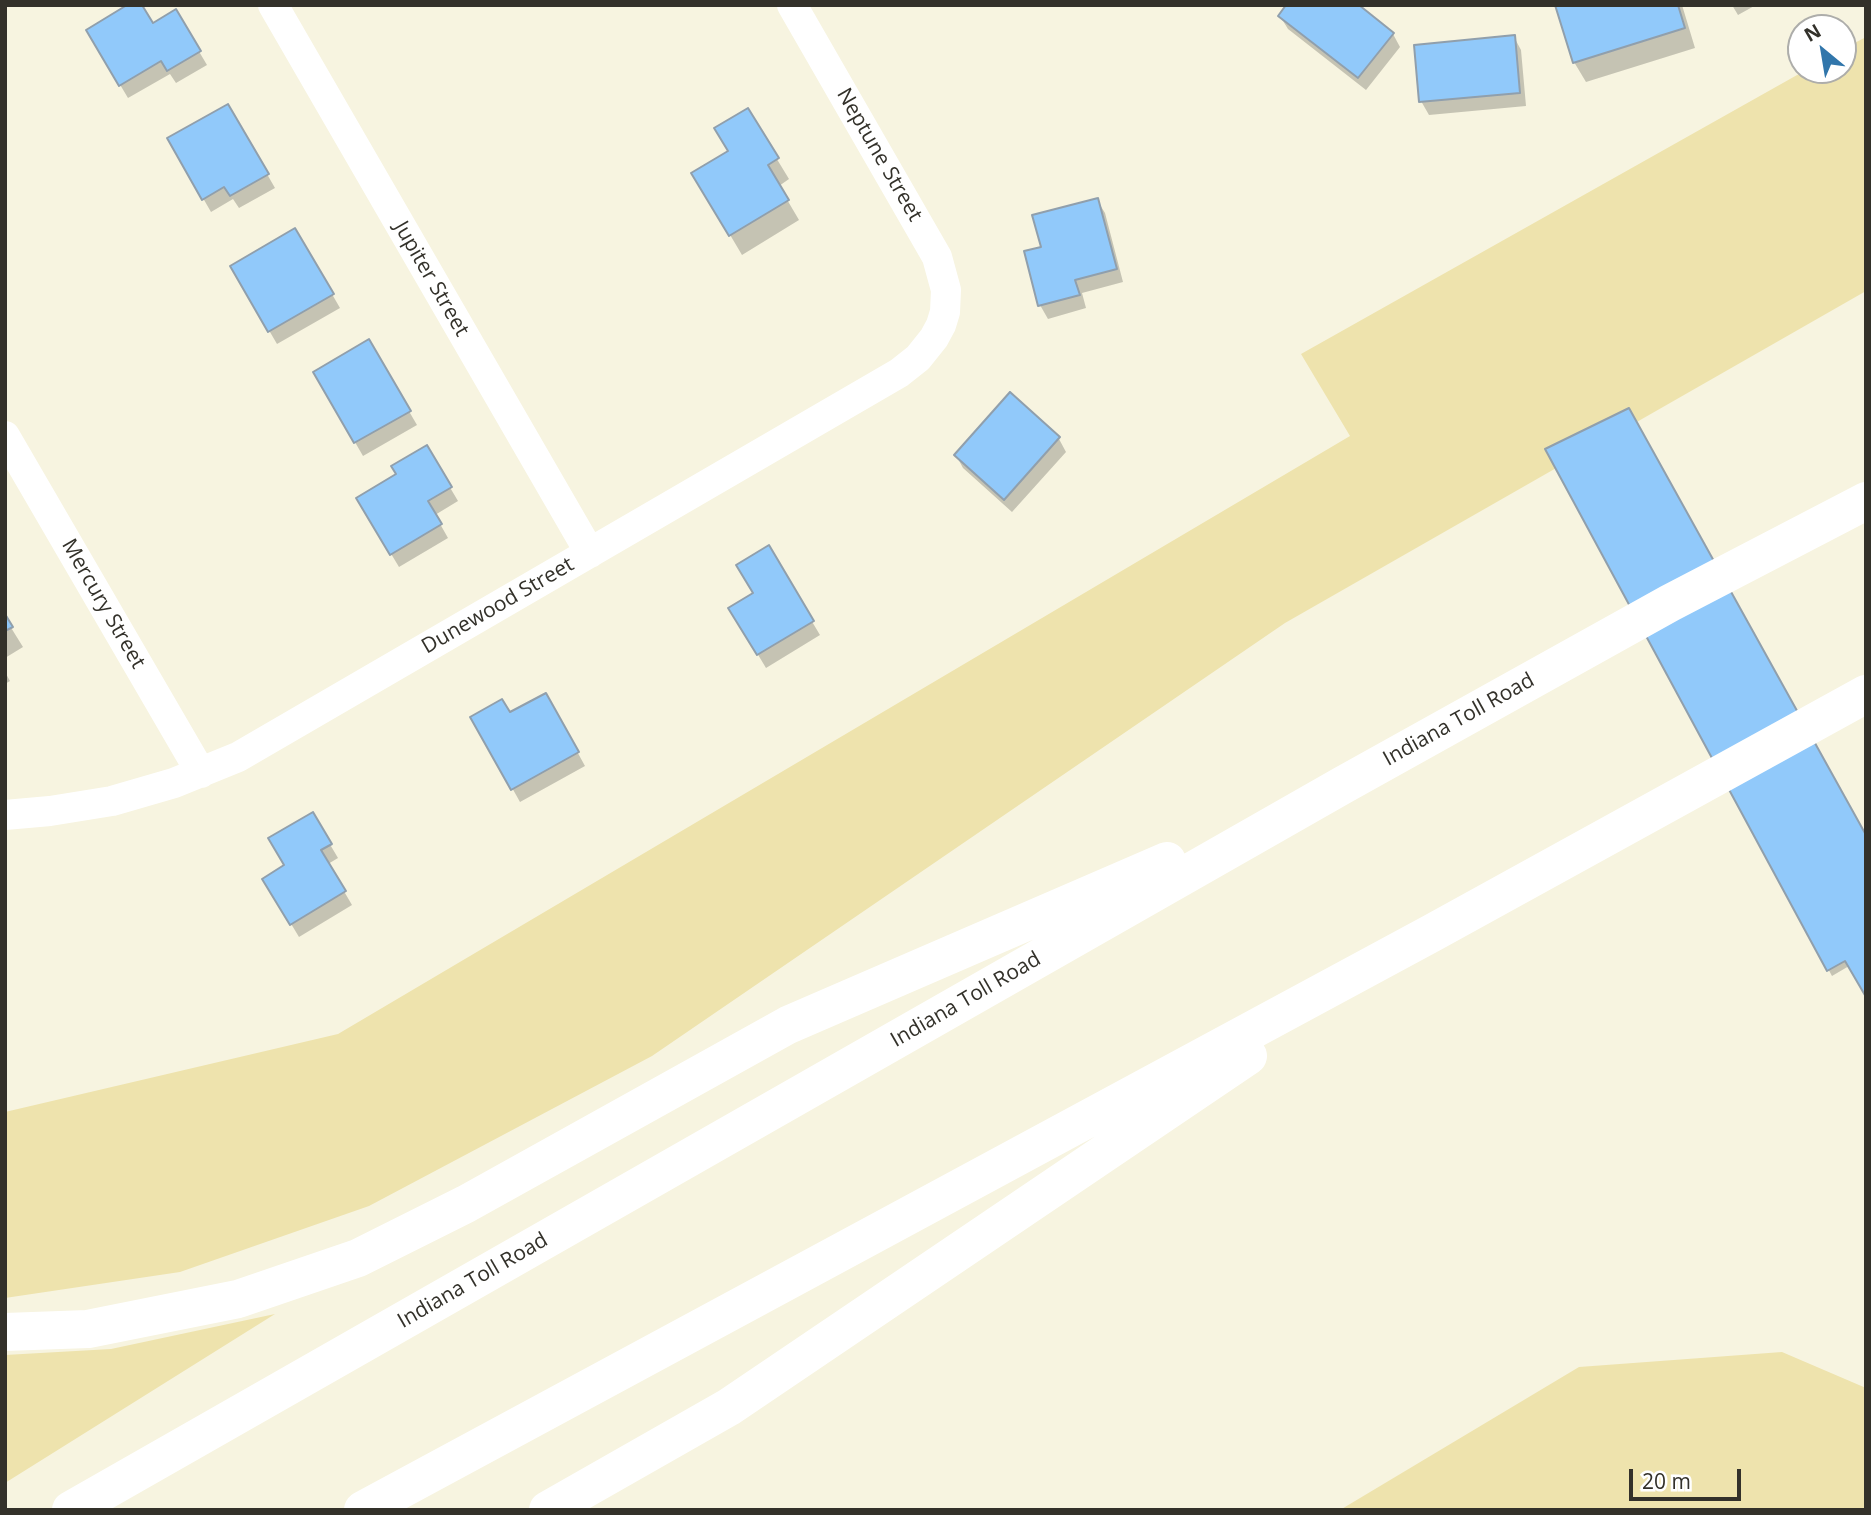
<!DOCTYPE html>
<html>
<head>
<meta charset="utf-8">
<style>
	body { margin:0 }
	#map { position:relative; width:1871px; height:1515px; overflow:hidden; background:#f7f4e0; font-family:"Open Sans",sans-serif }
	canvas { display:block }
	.frame { position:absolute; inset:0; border:7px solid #33312a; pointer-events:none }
	.north { position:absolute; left:1787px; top:14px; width:70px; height:70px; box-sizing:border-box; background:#fff; border:2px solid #adadaa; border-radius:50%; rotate:330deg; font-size:19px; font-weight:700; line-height:28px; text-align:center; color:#33312a }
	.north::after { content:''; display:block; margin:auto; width:24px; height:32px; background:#3176ab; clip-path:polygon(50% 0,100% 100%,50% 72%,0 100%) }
	.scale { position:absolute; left:1629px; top:1469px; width:112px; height:32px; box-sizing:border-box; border:4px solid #33312a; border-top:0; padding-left:9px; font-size:21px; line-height:24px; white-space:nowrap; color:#33312a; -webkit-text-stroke:5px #fff; paint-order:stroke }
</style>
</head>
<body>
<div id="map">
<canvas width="1871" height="1515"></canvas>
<div class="frame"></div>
<div class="north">N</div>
<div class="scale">20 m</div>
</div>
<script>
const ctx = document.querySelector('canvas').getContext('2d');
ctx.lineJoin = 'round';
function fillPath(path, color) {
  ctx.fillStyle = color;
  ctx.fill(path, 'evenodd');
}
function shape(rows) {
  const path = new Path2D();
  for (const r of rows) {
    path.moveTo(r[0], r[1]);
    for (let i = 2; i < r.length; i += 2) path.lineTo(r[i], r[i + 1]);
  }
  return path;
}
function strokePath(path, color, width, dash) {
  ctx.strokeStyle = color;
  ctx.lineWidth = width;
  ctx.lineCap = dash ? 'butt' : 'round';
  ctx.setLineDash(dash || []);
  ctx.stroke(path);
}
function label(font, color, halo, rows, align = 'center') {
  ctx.font = font + ' "Open Sans",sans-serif';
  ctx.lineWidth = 5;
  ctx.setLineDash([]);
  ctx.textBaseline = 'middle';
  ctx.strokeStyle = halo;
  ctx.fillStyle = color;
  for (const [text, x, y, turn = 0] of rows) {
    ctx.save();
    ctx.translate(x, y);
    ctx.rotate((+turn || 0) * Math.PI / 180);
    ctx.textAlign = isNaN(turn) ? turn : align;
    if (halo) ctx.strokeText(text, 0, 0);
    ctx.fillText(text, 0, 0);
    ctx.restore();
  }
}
const green = shape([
	[1866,37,1866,291,1285,623,652,1056,369,1206,180,1272,5,1298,5,1112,338,1034,1350,436,1301,354,1806,70,1843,70,1843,49],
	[275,1314,5,1483,5,1355,111,1349],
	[1782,1352,1866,1388,1866,1510,1340,1510,1579,1367]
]);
const shadow = shape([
	[1557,5,1682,5,1695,48,1586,82,1574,62],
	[1732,5,1756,5,1738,15],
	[175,11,207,65,176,83,170,74,128,98,88,31,152,25],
	[1280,16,1393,34,1400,47,1366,90,1288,29],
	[1514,37,1521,50,1526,106,1429,115,1421,101],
	[228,106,275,188,239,208,233,199,211,212,169,139],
	[747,110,789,179,779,186,799,220,742,255,694,174,730,152],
	[1097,200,1105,213,1123,282,1082,293,1086,308,1048,319,1040,305,1043,248],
	[295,230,340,308,277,344,232,267],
	[368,341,417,425,363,456,315,373],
	[1010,395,1059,439,1066,452,1012,512,963,468,956,455],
	[426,447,458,501,435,515,448,538,399,567,358,499,398,475],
	[1547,449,1849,966,1832,976],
	[768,548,820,635,766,668,730,608,755,594],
	[5,618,23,647,5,658],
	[5,672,10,681,5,684],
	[546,695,585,766,520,802,473,718,509,715],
	[312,814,338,858,328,864,352,905,299,937,264,879,286,866]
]);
const building = shape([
	[127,5,142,5,153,23,176,9,201,51,167,71,161,61,119,86,86,30,127,5],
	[1286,5,1359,5,1394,33,1358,78,1278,16,1286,5],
	[1555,5,1678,5,1685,28,1573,63,1555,5],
	[1515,35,1520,93,1419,102,1414,45,1515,35],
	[228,104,269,174,230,196,224,187,202,200,167,138,228,104],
	[748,108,779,158,768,165,789,200,729,236,691,173,728,151,714,128,748,108],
	[1098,198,1117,269,1075,280,1080,295,1038,306,1024,251,1041,247,1032,215,1098,198],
	[295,228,334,294,268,332,230,266,295,228],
	[369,339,411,411,354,443,313,372,369,339],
	[1010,392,1060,437,1004,500,954,455,1010,392],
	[1629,408,1866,835,1866,997,1845,961,1827,971,1545,449,1629,408],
	[427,445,452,487,428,501,442,524,390,555,356,498,396,474,391,466,427,445],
	[769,545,814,621,757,655,728,608,753,593,736,565,769,545],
	[5,614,13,627,5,631,5,614],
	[546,693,579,752,511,790,470,717,502,699,510,712,546,693],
	[313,812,332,844,321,850,346,891,290,925,262,879,284,865,268,838,313,812]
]);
const street = shape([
	[273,5,590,553],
	[5,436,201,773],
	[5,815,50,811,112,801,174,783,238,757,899,373,918,358,934,338,941,325,945,312,946,290,937,257,792,5]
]);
const highway = shape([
	[5,1332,88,1329,238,1299,358,1258,466,1204,788,1025,1167,861],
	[71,1510,1343,785,1670,603,1866,501],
	[363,1510,1432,933,1866,694],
	[548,1510,729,1407,1248,1056]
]);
const streetNames = [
	["Neptune Street",879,155,60],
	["Jupiter Street",431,279,60],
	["Mercury Street",103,604,60],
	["Dunewood Street",498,606,-30],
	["Indiana Toll Road",1459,720,-29],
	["Indiana Toll Road",966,1000,-30],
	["Indiana Toll Road",473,1281,-30]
];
fillPath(green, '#eee3ad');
fillPath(shadow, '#0003');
fillPath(building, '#91c9fa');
strokePath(building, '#909fac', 2);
strokePath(street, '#fff', 30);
strokePath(highway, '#fff', 38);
label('21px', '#33312a', '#fff', streetNames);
</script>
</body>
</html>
